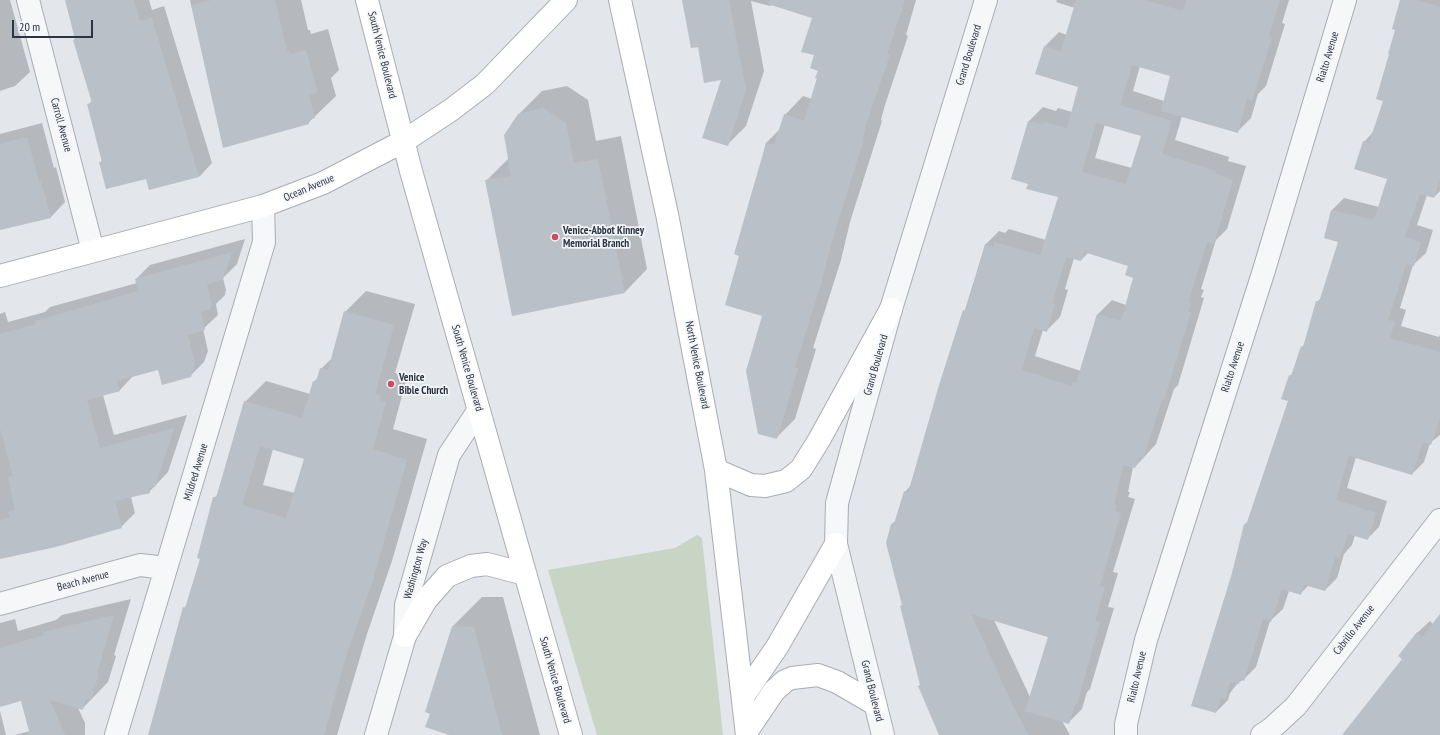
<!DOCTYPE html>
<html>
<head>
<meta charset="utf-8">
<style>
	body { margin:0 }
	#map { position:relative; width:1440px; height:735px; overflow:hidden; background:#e3e6eb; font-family:"PT Sans Narrow",sans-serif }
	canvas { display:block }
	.scale { position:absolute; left:12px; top:20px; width:81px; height:18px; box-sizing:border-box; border:2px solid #2b3443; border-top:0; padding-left:5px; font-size:12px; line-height:14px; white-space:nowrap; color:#2b3443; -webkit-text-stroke:3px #f3f5f8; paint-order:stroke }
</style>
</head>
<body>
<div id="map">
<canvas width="1440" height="735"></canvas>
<div class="scale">20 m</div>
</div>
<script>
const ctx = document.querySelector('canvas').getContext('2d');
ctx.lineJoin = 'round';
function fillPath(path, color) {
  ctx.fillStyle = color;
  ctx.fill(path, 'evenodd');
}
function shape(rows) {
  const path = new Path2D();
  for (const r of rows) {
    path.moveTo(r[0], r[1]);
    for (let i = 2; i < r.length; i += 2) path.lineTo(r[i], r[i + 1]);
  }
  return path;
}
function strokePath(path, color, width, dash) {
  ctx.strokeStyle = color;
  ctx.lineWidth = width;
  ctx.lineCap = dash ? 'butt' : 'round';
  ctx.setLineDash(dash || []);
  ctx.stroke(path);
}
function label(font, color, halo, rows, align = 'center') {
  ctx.font = font + ' "PT Sans Narrow",sans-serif';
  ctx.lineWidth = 3.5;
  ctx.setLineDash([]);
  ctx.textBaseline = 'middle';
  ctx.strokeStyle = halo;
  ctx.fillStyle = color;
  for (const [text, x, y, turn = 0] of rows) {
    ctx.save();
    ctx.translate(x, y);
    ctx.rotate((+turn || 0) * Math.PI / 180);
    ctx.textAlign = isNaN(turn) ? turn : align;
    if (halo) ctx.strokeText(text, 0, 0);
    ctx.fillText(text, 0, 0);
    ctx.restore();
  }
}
const green = shape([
	[697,535,702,538,723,735,597,735,548,570,675,548]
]);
const shadow = shape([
	[0,0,10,0,30,72,15,86,0,91],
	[66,0,149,0,152,10,164,6,212,163,200,176,150,188,147,177,100,163,102,160,88,105,92,101],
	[190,0,301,0,308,30,310,30,311,34,328,29,339,70,331,78,336,96,308,123,225,146],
	[683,0,916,0,906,35,908,36,885,105,881,120,882,121,850,222,841,260,813,348,816,349,795,419,776,438,764,315,741,255,766,143,780,129,785,115,803,96,812,99,819,70,816,55,813,18,772,5,770,6,751,1,764,71,746,126,727,145,722,79,698,46],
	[1057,0,1289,0,1282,23,1285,24,1266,86,1258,94,1251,118,1237,132,1182,116,1175,140,1229,157,1228,161,1246,166,1227,229,1216,240,1201,289,1204,290,1201,297,1204,298,1178,385,1174,389,1156,444,1135,467,1133,467,1128,492,1130,492,1128,497,1135,499,1113,572,1118,573,1108,607,1114,608,1090,689,1087,692,1082,709,1068,723,1062,721,1070,735,940,735,933,720,921,684,903,604,892,524,896,520,905,492,911,485,985,245,999,231,1005,233,1009,229,1046,240,1059,197,1029,183,1012,178,1029,121,1043,107,1056,111,1058,108,1072,112,1079,87,1045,46,1059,32,1067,35,1075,8,1056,2],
	[1140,66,1171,76,1164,101,1133,91],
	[1105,124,1142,135,1132,168,1095,158],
	[1088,253,1129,265,1134,277,1126,305,1112,300,1098,314,1081,371,1035,356,1043,330,1046,331,1060,317,1068,290,1065,289,1074,258,1081,260],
	[994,620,1049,637,1030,697],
	[1402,0,1440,0,1440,191,1434,197,1427,195,1417,225,1433,230,1426,253,1413,265,1400,308,1406,310,1401,326,1439,337,1440,335,1440,435,1430,443,1424,462,1412,474,1356,457,1347,488,1387,501,1379,527,1367,539,1355,535,1352,545,1344,554,1337,578,1325,590,1309,585,1300,594,1289,591,1283,609,1270,621,1256,667,1244,679,1238,683,1230,693,1228,700,1216,712,1233,573,1245,524,1249,521,1289,400,1290,376,1294,372,1302,347,1305,344,1317,302,1321,298,1339,241,1325,237,1332,210,1344,198,1379,207,1388,179,1364,142,1374,131,1385,100],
	[567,86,588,100,596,141,621,136,647,269,625,292,487,180,509,158,519,114,542,91],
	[42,123,54,168,56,167,65,202,51,217,0,229,0,134],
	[245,239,237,264,223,278,226,290,225,295,216,304,218,315,203,329,208,351,204,362,190,376,159,369,133,376,119,391,103,395,114,435,187,415,168,472,149,492,131,497,135,513,121,527,0,558,0,314,5,312,8,322,45,312,50,307,137,283,136,279,150,265],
	[366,291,415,304,395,373,401,375,400,379,406,381,393,429,427,439,392,561,367,634,337,735,149,735,184,608,187,605,201,558,214,498,218,494,245,402,266,381,310,394,314,382,319,376,321,369,333,357,345,312],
	[273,449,305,458,295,493,263,485],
	[482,597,503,597,540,735,452,735,431,713,453,626],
	[131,599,114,655,116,656,108,682,82,709,78,708,85,723,85,735,15,735,30,731,21,700,0,706,0,623,15,619,18,631,56,620,62,615],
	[1440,616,1440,694,1403,659,1417,633,1430,621,1433,624],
	[0,711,6,735,0,735]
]);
const building = shape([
	[65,0,134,0,140,21,152,18,199,177,149,190,146,179,106,189,99,162,102,162,87,104,92,103,73,40,75,39],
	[212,0,275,0,287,51,289,51,290,54,306,50,318,93,309,95,315,118,308,120,309,124,223,148,191,5],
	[682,0,729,0,746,90,728,146,702,138,721,80,704,83,698,47,691,48],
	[769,0,905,0,887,54,890,55,866,124,863,139,864,139,832,241,822,280,795,367,798,368,777,439,758,434,746,371,762,316,725,305,739,256,734,254,766,143,774,145,784,114,804,121,817,78,815,78,818,71,810,68,814,55,801,52,812,18,768,4],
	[1076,0,1144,0,1183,11,1186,0,1280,0,1269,36,1272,37,1252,101,1247,99,1238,133,1161,111,1170,76,1132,65,1120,105,1172,121,1162,154,1216,171,1215,174,1233,180,1214,244,1207,242,1188,303,1191,303,1188,311,1191,312,1164,400,1162,399,1143,459,1139,458,1135,468,1123,465,1114,505,1117,506,1115,511,1121,513,1100,586,1105,587,1095,621,1100,622,1077,704,1075,704,1069,724,1025,711,1048,637,971,614,1014,708,1029,735,939,735,918,686,920,685,900,606,902,605,886,543,891,524,894,524,904,491,908,493,939,385,963,310,966,311,985,244,993,247,994,242,1040,255,1058,197,1026,189,1028,184,1011,179,1028,121,1043,124,1044,122,1067,128,1078,87,1035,74,1044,46,1061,51],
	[1096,123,1141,136,1126,184,1082,172],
	[1084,252,1128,266,1125,275,1133,278,1121,321,1097,314,1076,383,1073,382,1071,386,1022,370,1034,328,1047,332,1055,304,1052,303,1066,257,1081,261],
	[1400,0,1417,0,1440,7,1440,179,1434,198,1420,194,1405,237,1421,242,1414,266,1406,264,1388,320,1395,322,1390,338,1440,352,1440,418,1431,445,1423,442,1412,475,1349,456,1336,500,1376,513,1368,540,1348,534,1340,558,1335,557,1325,591,1304,585,1301,595,1282,589,1271,622,1263,619,1244,681,1240,679,1239,684,1230,682,1225,700,1221,698,1216,713,1191,706,1232,573,1244,524,1246,525,1288,401,1281,399,1289,375,1291,376,1301,346,1303,347,1316,301,1319,302,1338,242,1324,238,1331,210,1374,220,1387,179,1354,169,1363,141,1369,143,1383,101,1376,99,1389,54,1388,54,1395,30,1392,29],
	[543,108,566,123,574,163,598,159,625,293,512,316,485,180,511,176,504,135,518,114],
	[27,137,39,182,41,181,51,218,0,230,0,144],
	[232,252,223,279,207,285,212,305,210,305,211,309,201,312,205,330,188,335,195,365,191,377,162,385,158,370,117,381,120,391,87,400,100,448,174,428,155,487,148,488,150,493,115,501,122,528,56,547,0,559,0,520,10,517,8,512,15,510,8,477,13,476,0,428,0,334,36,324,35,321,138,291,135,279],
	[344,311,394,325,375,394,381,396,380,400,386,402,373,449,407,460,372,583,346,656,324,735,148,735,183,607,185,608,200,559,197,558,213,497,216,498,244,401,302,418,313,381,316,382,320,368,328,370],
	[260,446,304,459,286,518,242,505],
	[1440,614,1440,735,1342,735,1402,659,1398,656,1417,632,1422,637],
	[114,615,97,673,99,673,91,700,86,699,83,710,50,700,65,735,30,735,21,701,0,707,0,648,44,635,43,632],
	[452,626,474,627,502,735,449,735,425,727,430,714,425,712]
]);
const street = shape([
	[28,0,93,251],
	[0,604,140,565,166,568],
	[116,735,264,242,263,206],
	[376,735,405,636,406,605,449,455,478,411],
	[883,735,836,544,837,503,891,309,986,0],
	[1126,735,1126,724,1146,640,1264,270,1345,0],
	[1262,735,1271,729,1296,706,1440,520]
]);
const secondary = shape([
	[367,0,411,171,571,735],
	[620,0,667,214,716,470,747,735],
	[0,276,263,206,323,183,404,141,451,110,485,84,566,0],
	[716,470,751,485,765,486,786,481,801,469,819,440,891,309],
	[405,636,426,600,447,576,471,566,487,564,525,574],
	[744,695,777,647,836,544],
	[747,731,774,691,785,681,792,678,818,675,837,682,875,704]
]);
const markers = [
	[555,237,4,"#ce4a61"],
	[391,384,4,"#ce4a61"]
];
const streetNames = [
	["South Venice Boulevard",382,55,76],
	["Grand Boulevard",969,55,-73],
	["Rialto Avenue",1328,57,-73],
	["Carroll Avenue",61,125,75],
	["Ocean Avenue",309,188,-23],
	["North Venice Boulevard",697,365,79],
	["Grand Boulevard",876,365,-74],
	["Rialto Avenue",1233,367,-72],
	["South Venice Boulevard",467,368,74],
	["Mildred Avenue",196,472,-73],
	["Washington Way",416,569,-74],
	["Beach Avenue",83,581,-15],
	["Cabrillo Avenue",1354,630,-52],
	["Rialto Avenue",1137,677,-77],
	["South Venice Boulevard",555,680,74],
	["Grand Boulevard",872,691,76]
];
const poiNames = [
	["Venice-Abbot Kinney",563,231],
	["Memorial Branch",563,244],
	["Venice",399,378],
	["Bible Church",399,391]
];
fillPath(green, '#c9d5c4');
fillPath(shadow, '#0003');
fillPath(building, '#bac0c8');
strokePath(street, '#a8adb5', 24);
strokePath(secondary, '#a8adb5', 24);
strokePath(street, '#f6f7f9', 22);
strokePath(secondary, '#fff', 22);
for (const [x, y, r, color] of markers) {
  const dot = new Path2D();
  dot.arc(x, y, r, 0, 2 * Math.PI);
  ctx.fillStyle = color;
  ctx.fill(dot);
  strokePath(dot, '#f3f5f8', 1.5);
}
label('11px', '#2b3443', '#f3f5f8', streetNames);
label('bold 11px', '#2b3443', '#f3f5f8', poiNames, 'left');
</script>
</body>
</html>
